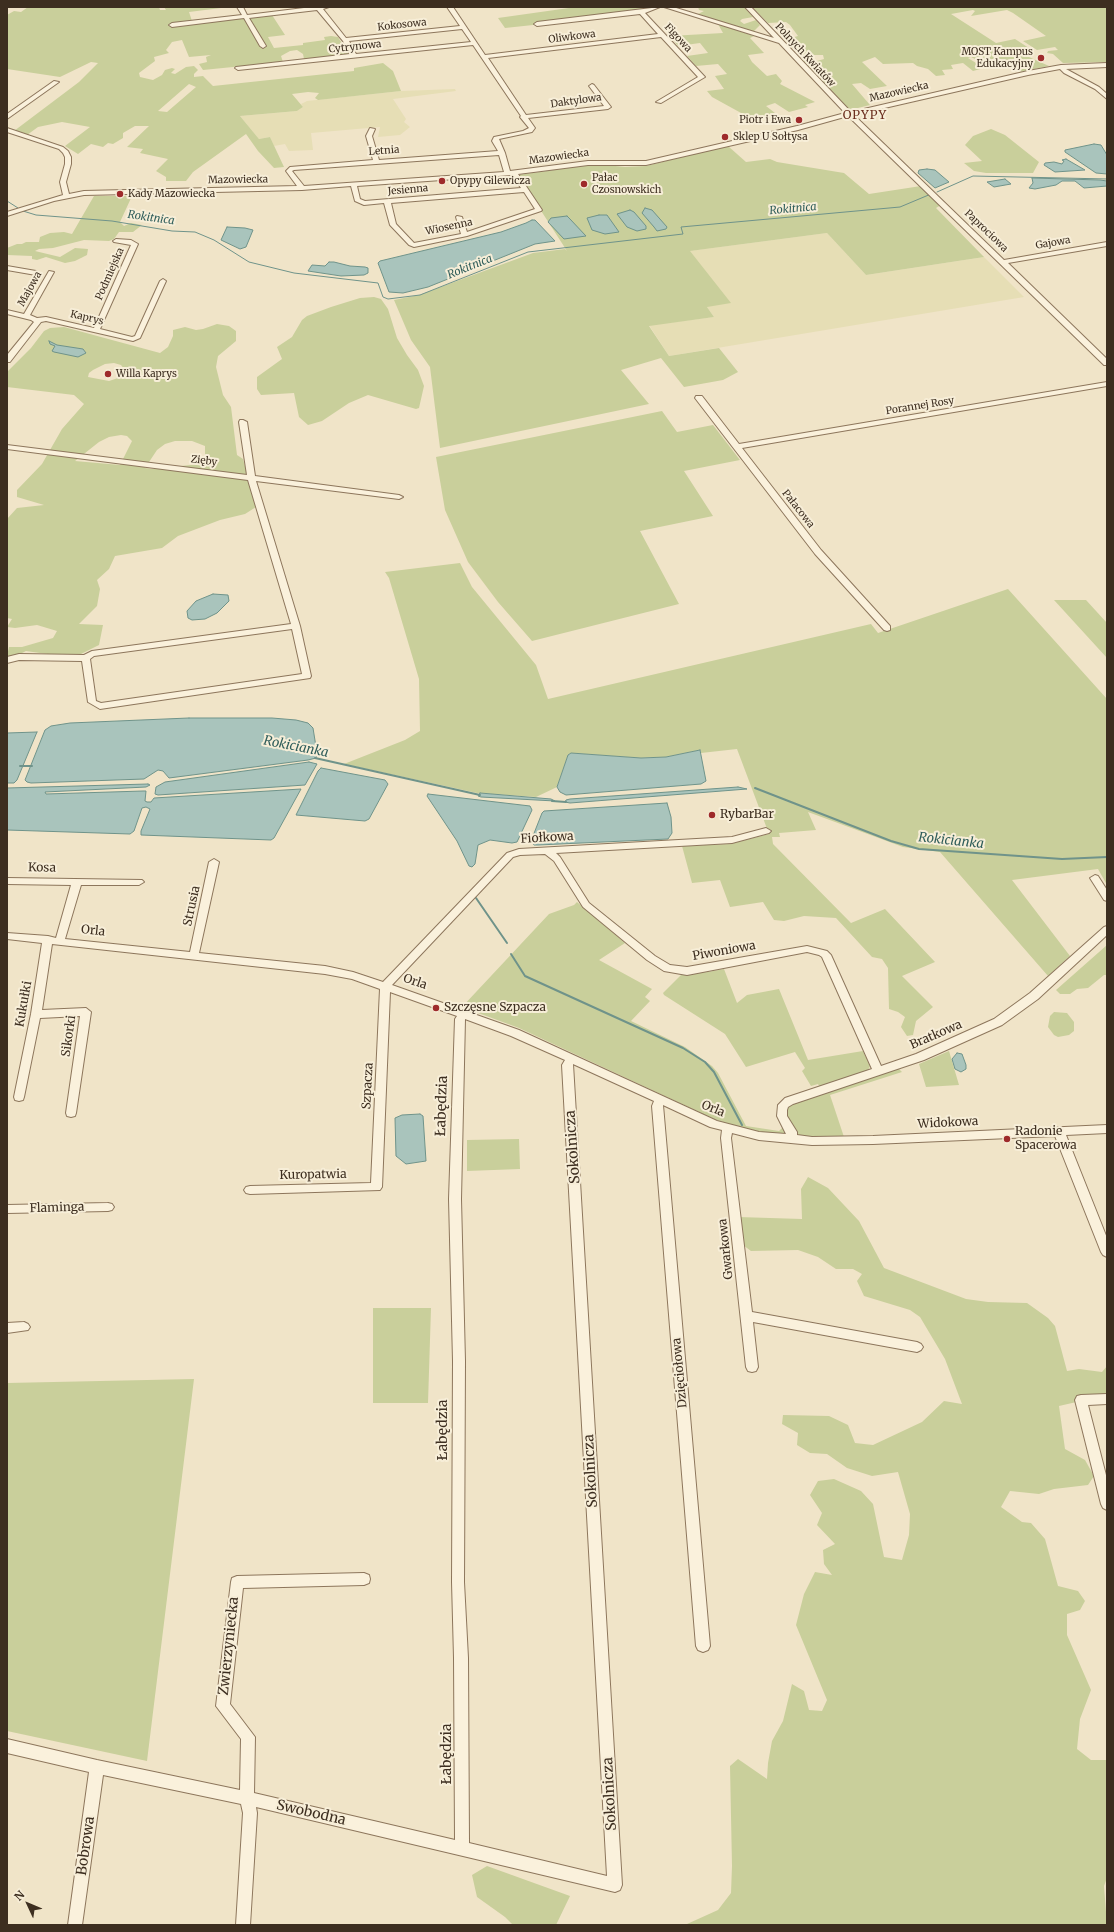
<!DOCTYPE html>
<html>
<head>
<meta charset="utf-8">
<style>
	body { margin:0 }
	#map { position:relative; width:1114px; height:1932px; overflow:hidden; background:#f0e4c8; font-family:Merriweather,serif }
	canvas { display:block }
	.frame { position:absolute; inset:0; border:8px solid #3d2e20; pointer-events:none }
	.north { position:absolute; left:8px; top:1884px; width:40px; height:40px; -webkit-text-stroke:3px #f7eed8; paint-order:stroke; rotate:314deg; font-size:11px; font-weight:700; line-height:16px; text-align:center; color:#3d2e20 }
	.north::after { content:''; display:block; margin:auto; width:14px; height:18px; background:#3d2e20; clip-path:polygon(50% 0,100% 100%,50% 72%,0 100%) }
</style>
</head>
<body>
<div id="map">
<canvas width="1114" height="1932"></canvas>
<div class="frame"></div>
<div class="north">N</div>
</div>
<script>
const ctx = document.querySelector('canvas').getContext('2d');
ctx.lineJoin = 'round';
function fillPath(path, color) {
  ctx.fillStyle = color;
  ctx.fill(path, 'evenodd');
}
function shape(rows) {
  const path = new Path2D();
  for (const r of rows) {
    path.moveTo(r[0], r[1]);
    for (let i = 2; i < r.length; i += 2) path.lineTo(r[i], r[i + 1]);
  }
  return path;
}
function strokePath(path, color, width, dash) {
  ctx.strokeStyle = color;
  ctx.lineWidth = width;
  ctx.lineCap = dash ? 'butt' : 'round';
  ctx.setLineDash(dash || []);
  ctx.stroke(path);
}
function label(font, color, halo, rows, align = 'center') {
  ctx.font = font + ' Merriweather,serif';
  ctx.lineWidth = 4;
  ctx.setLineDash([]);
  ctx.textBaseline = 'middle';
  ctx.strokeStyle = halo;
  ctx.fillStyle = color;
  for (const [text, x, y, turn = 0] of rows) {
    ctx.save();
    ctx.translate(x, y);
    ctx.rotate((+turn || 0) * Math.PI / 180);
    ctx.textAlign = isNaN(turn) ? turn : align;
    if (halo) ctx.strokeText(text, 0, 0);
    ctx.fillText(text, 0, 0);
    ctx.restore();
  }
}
const farmland = shape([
	[455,89,456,91,393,99,406,119,404,122,410,127,400,135,378,137,380,127,311,133,313,150,289,151,285,144,274,146,270,137,259,139,240,116,297,111,303,107,301,104,307,101,401,91],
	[827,233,866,275,984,257,1024,297,669,356,649,325,714,317,707,307,689,251]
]);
const green = shape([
	[28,7,159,7,160,10,166,10,164,7,229,7,189,12,193,24,272,15,285,35,268,37,274,48,303,45,303,43,325,40,324,37,331,36,338,37,349,55,304,59,303,54,297,50,290,51,281,56,283,62,203,70,199,64,207,62,206,57,211,55,189,57,182,40,172,42,166,50,169,53,154,57,155,61,139,73,140,77,153,80,162,75,165,70,172,68,175,69,171,73,175,74,186,67,194,66,198,70,194,74,194,77,203,76,213,86,354,71,354,68,383,63,393,71,401,91,318,100,315,98,319,93,308,92,292,94,303,107,297,111,240,116,259,139,270,137,284,167,274,168,258,151,246,134,193,172,186,181,166,181,166,177,156,171,168,159,140,153,143,149,127,147,149,126,135,126,123,133,123,138,113,144,108,143,103,147,91,144,78,154,65,146,90,127,62,122,38,127,27,135,14,131,79,82,98,63,91,62,60,77,7,69,7,15,14,11,21,12],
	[189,84,196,87,167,112,158,111],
	[576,7,659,7,645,13,505,28,498,18],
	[698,7,744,7,753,17,742,19,740,21,744,24,756,20,760,25,753,32,698,14,704,11,699,10],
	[752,7,1107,7,1107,62,1063,63,1053,54,1047,53,1048,51,1058,50,1055,47,1037,50,1023,41,1046,36,1013,13,1007,10,971,16,975,11,973,10,951,14,996,43,1015,39,1032,50,1020,53,1049,66,1019,72,1011,62,1002,64,993,60,981,62,971,57,968,58,984,68,973,71,963,63,951,65,953,69,942,70,945,75,936,76,928,69,917,66,913,63,883,64,875,57,862,62,887,86,870,89,861,83,852,84,870,105,850,110,802,60,817,61,824,59,823,55,801,55,784,40,798,36,790,25,786,22,768,23],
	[718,24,754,36,750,38,764,53,748,55,752,62,767,76,776,74,782,81,780,84,815,102,805,105,808,107,789,112,775,103,766,106,775,113,752,119,712,97,707,91,724,89,715,76,727,74,718,64,696,66,687,56,708,53,700,43,678,46,670,36,723,33],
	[991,129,1005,135,1039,162,1033,173,986,173,974,171,964,163,982,161,965,145,973,136],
	[728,146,746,162,770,159,777,162,844,173,869,194,921,186,941,205,936,208,984,257,866,275,827,233,690,251,731,303,707,307,714,317,649,326,669,356,719,348,738,372,723,380,684,387,661,358,621,370,649,404,440,448,430,367,411,340,394,300,419,295,533,253,565,249,567,251,518,175,596,164,625,167,646,166],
	[94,196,132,196,120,222,124,226,131,223,142,225,133,232,119,232,114,239,109,241,84,240,53,248,39,249,35,251,60,257,75,248,88,249,87,255,75,261,65,263,46,257,37,260,32,259,32,256,7,255,7,248,17,244,22,244,26,242,39,242,40,237,50,233,64,232,72,234],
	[374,297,381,299,388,309,397,338,407,355,418,370,424,386,419,408,416,409,368,395,349,403,322,421,308,425,299,417,294,393,261,395,257,389,257,377,282,359,277,347,292,337,302,320,307,316,331,307,360,298],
	[217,324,229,326,236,331,236,341,218,356,216,367,223,395,231,407,237,455,243,459,256,507,245,514,220,520,178,536,162,548,115,556,109,569,97,580,100,589,97,606,79,624,103,625,99,645,81,654,47,654,26,651,18,655,7,656,9,647,22,647,53,638,57,631,37,625,15,628,7,627,12,619,7,618,7,519,17,508,44,505,17,497,17,490,42,464,62,429,84,404,74,395,7,387,7,372,31,348,44,331,50,328,64,327,160,353,168,347,173,336,173,330,185,327,196,330,203,329],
	[114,363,121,365,124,369,124,374,118,378,109,381,88,377,89,373,93,370,105,364],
	[121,435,127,436,132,441,120,465,75,461,99,442,109,437],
	[175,441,192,441,205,446,205,455,209,463,153,469,145,468,157,450,165,444],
	[662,411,677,432,713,425,740,460,684,471,713,516,640,531,679,604,532,641,498,602,468,562,445,510,436,457],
	[460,563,472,587,536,665,548,699,871,624,878,633,1008,589,1107,699,1107,885,1098,869,1012,880,1070,956,1048,976,940,852,903,847,808,812,816,830,779,833,780,837,772,837,773,844,851,923,885,909,935,962,902,976,933,1007,916,1021,913,1035,907,1036,901,1027,905,1017,898,1012,889,1009,888,968,882,959,872,957,836,918,804,916,784,921,774,920,763,902,730,907,720,880,692,883,682,846,730,844,769,834,737,749,701,753,700,750,666,757,641,758,571,753,568,755,557,787,536,797,477,793,344,764,405,740,420,731,419,679,389,578,385,572],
	[1054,600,1086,600,1107,623,1107,658],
	[577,902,625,943,599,960,652,989,645,997,650,1001,631,1021,685,1047,712,1066,718,1073,746,1126,779,1131,784,1126,788,1134,770,1134,732,1125,714,1119,519,1028,462,1007,549,914,574,905],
	[1107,945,1107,975,1104,975,1088,988,1077,989,1070,994,1060,994,1056,990],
	[724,969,737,1003,747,995,779,989,808,1060,863,1051,870,1066,867,1073,820,1088,818,1084,811,1086,802,1071,805,1068,795,1052,746,1067,725,1034,664,995,663,993,682,974,708,972],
	[1054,1012,1067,1013,1074,1022,1074,1031,1069,1035,1058,1037,1054,1035,1048,1027,1050,1016],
	[949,1051,959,1085,926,1087,919,1064],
	[898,1068,902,1072,830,1095,844,1137,817,1138,796,1136,785,1113,785,1106],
	[519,1139,520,1169,467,1171,467,1140],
	[808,1177,828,1188,859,1221,884,1268,966,1299,988,1302,1027,1303,1048,1318,1055,1326,1067,1371,1079,1369,1102,1372,1107,1366,1107,1395,1059,1406,1065,1449,1085,1460,1094,1476,1088,1485,1054,1489,1039,1494,1010,1491,1001,1507,1022,1522,1031,1523,1045,1539,1058,1586,1078,1591,1085,1601,1080,1610,1067,1614,1067,1635,1091,1690,1080,1719,1077,1749,1091,1760,1107,1760,1107,1878,1104,1886,1107,1925,656,1925,687,1924,718,1910,731,1893,732,1866,730,1766,738,1759,767,1779,768,1763,772,1741,783,1721,792,1684,804,1691,809,1710,822,1711,827,1700,796,1625,804,1594,815,1572,832,1575,824,1564,823,1550,835,1544,817,1525,822,1513,810,1495,818,1481,834,1479,861,1491,873,1504,884,1557,902,1560,909,1535,910,1514,898,1472,872,1476,847,1468,827,1454,810,1453,797,1445,798,1433,782,1424,783,1415,829,1416,848,1425,855,1443,873,1445,922,1422,944,1401,962,1404,945,1359,920,1317,910,1310,864,1296,857,1281,862,1274,853,1269,836,1269,818,1257,798,1250,751,1251,739,1242,738,1217,802,1219,801,1189],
	[373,1308,431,1308,428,1403,373,1403],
	[194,1379,147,1761,7,1731,7,1383],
	[487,1866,570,1896,556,1925,513,1925,505,1917,477,1897,472,1875]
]);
const water = shape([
	[1094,144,1101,145,1107,155,1107,174,1096,173,1065,152,1065,150,1094,144],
	[1066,159,1085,170,1055,172,1044,165,1045,163,1054,162,1062,164,1064,161,1062,160,1066,159],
	[927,169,935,170,949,182,935,188,918,173,919,170,927,169],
	[1032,178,1100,180,1107,181,1107,186,1084,188,1075,181,1062,181,1056,185,1035,189,1029,188,1033,183,1032,178],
	[1005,179,1011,184,994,187,987,182,1005,179],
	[645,208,652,210,667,227,666,229,657,231,654,227,642,213,645,208],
	[630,210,634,212,646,226,646,229,637,231,627,227,617,214,630,210],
	[599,215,607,215,619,232,605,234,592,230,587,218,599,215],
	[567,216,570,219,586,236,564,239,548,222,551,218,567,216],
	[532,220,535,220,555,241,535,244,428,287,403,293,389,292,378,263,380,261,501,232,526,223,532,220],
	[227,227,245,228,253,230,246,247,240,249,221,240,227,227],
	[329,262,334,262,350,266,365,267,368,268,368,273,364,275,341,276,308,271,312,265,325,266,329,262],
	[49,341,57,345,83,349,86,353,78,357,54,352,52,351,55,346,50,344,49,341],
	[213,594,228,595,229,601,217,613,205,619,192,620,188,618,187,611,196,601,213,594],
	[189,718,272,718,296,720,308,723,313,728,317,753,316,758,308,760,169,778,163,771,158,770,144,779,31,783,27,782,25,780,45,730,51,726,70,723,189,718],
	[37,732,17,780,14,783,7,783,7,733,37,732],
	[700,750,706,781,701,784,566,795,560,792,557,787,568,755,571,753,641,758,666,757,700,750],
	[309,762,317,764,305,785,158,795,155,794,156,787,165,782,309,762],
	[321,768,385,780,388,784,369,819,365,821,296,815,318,771,321,768],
	[148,784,150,785,146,787,45,792,46,794,143,791,146,791,145,801,147,802,151,802,154,798,301,789,274,838,271,840,141,835,141,831,150,809,146,807,142,808,134,831,130,834,7,830,7,788,148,784],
	[738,787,747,789,570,803,565,802,566,800,570,799,738,787],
	[480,793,551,799,555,801,481,797,478,796,480,793],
	[428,794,530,806,532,810,517,842,512,843,490,840,478,845,475,864,472,867,469,866,457,841,427,796,428,794],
	[667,803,671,817,672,833,668,839,538,845,534,845,531,841,542,813,544,811,667,803],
	[957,1053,962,1054,966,1065,966,1069,961,1072,955,1069,952,1059,957,1053],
	[420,1114,423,1116,426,1161,406,1164,396,1156,395,1118,402,1115,420,1114]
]);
const streamFar1 = shape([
	[937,192,973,176,1107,179],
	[7,201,18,208],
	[23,211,36,215,112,221,172,231,195,232,214,240,249,262,294,273,378,283,383,297,388,299,420,295,528,252,683,234,681,227,900,207,931,194]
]);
const stream = shape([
	[315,758,480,795],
	[20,766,32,766],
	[755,788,891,841,919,849,1062,859,1107,857],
	[552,801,566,802],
	[476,898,507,943],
	[511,954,525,976,683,1048,705,1062,714,1072,742,1125]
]);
const minor = shape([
	[237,7,243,7,247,15,312,7,329,7,323,9,346,38,460,26,447,7,453,7,485,55,658,34,640,14,537,26,534,24,537,22,660,7,645,13,705,77,661,103,656,102,698,77,661,37,488,58,526,115,604,106,589,86,592,84,594,85,611,107,608,109,528,118,535,128,532,132,499,139,505,153,510,171,588,161,646,161,797,126,845,113,779,43,664,7,673,7,774,38,745,7,751,7,851,112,1028,71,1061,65,1107,63,1107,67,1066,69,1099,87,1107,94,1107,99,1095,89,1064,73,1060,69,1028,75,854,115,1004,260,1107,242,1107,246,1008,263,1107,359,1107,365,1104,365,848,116,798,130,646,165,588,165,518,174,542,210,541,211,467,236,414,247,409,245,390,225,384,203,364,205,355,201,351,186,302,190,84,195,54,201,7,216,7,212,63,195,60,182,65,164,65,157,63,153,59,149,7,132,7,128,63,147,68,151,71,157,71,164,66,182,69,194,84,191,297,186,286,171,290,167,373,160,366,136,370,128,375,129,372,136,379,160,498,151,492,141,494,137,523,131,529,128,520,117,521,116,473,45,238,70,235,68,236,67,350,54,343,41,317,10,249,18,266,46,263,48,260,46,244,18,172,27,169,25,172,23,242,15,237,7],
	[462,29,471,42,356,54,349,41,462,29],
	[499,155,504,172,304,186,292,171,294,170,499,155],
	[512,175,521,188,365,201,360,199,357,186,512,175],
	[524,192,535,209,467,232,462,217,457,216,456,217,461,234,414,243,396,224,391,203,524,192],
	[54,81,59,82,7,119,7,114,54,81],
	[116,239,131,240,138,244,100,329,132,337,135,336,160,281,163,279,166,281,140,338,133,341,46,321,41,322,10,362,7,362,7,355,34,322,31,320,7,314,7,310,24,314,49,271,54,272,30,315,37,318,46,317,94,328,131,245,114,242,113,241,116,239],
	[7,266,36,271,39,273,36,275,7,270,7,266],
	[1107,382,1107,386,742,448,821,550,890,626,890,630,887,631,884,630,815,554,695,398,696,396,702,396,739,444,1107,382],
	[240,420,243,420,247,422,255,476,399,495,403,497,399,499,256,481,300,626,311,676,310,678,100,709,88,702,82,661,19,660,7,663,7,657,19,654,84,655,92,651,291,624,248,480,7,449,7,445,247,475,239,422,240,420],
	[292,629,302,674,101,703,96,701,90,659,94,656,292,629],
	[766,828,771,831,769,833,732,843,556,853,560,857,589,903,655,956,670,965,687,967,807,946,827,951,831,955,881,1066,916,1054,994,1019,1030,993,1104,927,1107,926,1107,935,1038,999,1002,1025,924,1060,793,1104,788,1107,787,1110,787,1116,797,1132,797,1135,812,1137,873,1136,1107,1125,1107,1133,1066,1135,1107,1238,1107,1257,1103,1255,1101,1252,1055,1136,873,1144,812,1145,759,1140,732,1133,731,1138,752,1312,917,1342,921,1344,923,1347,921,1350,917,1352,753,1322,758,1367,756,1371,752,1372,748,1371,746,1367,721,1138,722,1130,710,1127,663,1105,710,1646,708,1650,703,1652,698,1650,696,1646,652,1106,654,1101,573,1064,622,1885,620,1890,615,1892,256,1807,257,1813,250,1925,236,1925,243,1813,241,1804,103,1775,82,1925,68,1925,89,1772,7,1753,7,1739,97,1760,240,1790,241,1739,216,1706,231,1582,232,1578,237,1576,364,1573,369,1575,370,1579,369,1583,364,1585,243,1588,230,1704,255,1737,254,1793,455,1840,454,1658,452,1582,453,1361,449,1199,455,1019,457,1016,390,992,382,1187,380,1190,250,1194,246,1193,244,1190,246,1187,250,1186,371,1183,380,989,352,979,325,974,52,944,42,1010,86,1008,91,1012,76,1113,75,1116,71,1117,67,1116,66,1113,80,1016,40,1018,24,1097,23,1100,19,1101,15,1100,14,1097,31,1014,42,943,7,939,7,933,48,936,56,938,71,885,7,884,7,878,142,880,144,882,139,885,81,885,65,939,190,952,209,862,214,859,219,862,199,953,325,966,353,972,383,982,507,853,519,849,732,837,766,828],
	[545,854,554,861,583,907,647,960,664,971,687,975,807,952,819,955,822,957,872,1069,785,1098,778,1105,777,1116,786,1134,759,1132,717,1121,519,1030,392,985,513,857,520,855,545,854],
	[465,1019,511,1036,565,1060,562,1065,607,1876,469,1843,468,1658,464,1582,465,1361,461,1199,465,1019],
	[1095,875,1098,876,1107,890,1107,901,1104,900,1090,878,1095,875],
	[108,1203,112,1204,114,1207,112,1210,108,1211,7,1213,7,1205,108,1203],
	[24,1322,28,1324,30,1327,28,1330,7,1333,7,1323,24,1322],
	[1107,1394,1107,1404,1088,1405,1107,1479,1107,1510,1103,1508,1101,1504,1075,1400,1077,1396,1081,1395,1107,1394]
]);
const markers = [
	[1041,58,4,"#9e2a2b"],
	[799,120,4,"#9e2a2b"],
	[725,137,4,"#9e2a2b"],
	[442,181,4,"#9e2a2b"],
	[584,184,4,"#9e2a2b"],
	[120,194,4,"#9e2a2b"],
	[108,374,4,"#9e2a2b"],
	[712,815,4,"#9e2a2b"],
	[436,1008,4,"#9e2a2b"],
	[1007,1139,4,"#9e2a2b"]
];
const farStreetnames = [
	["Kokosowa",402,25,-6],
	["Oliwkowa",572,37,-7],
	["Figowa",678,38,47],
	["Cytrynowa",355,47,-6],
	["Polnych Kwiatów",805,55,47],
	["Mazowiecka",899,92,-13],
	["Daktylowa",576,101,-8],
	["Letnia",384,151,-4],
	["Mazowiecka",559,157,-8],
	["Mazowiecka",238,180,-1],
	["Jesienna",408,190,-5],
	["Wiosenna",449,227,-12],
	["Paprociowa",986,231,44],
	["Gajowa",1053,243,-10],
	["Podmiejska",110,274,-66],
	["Majowa",30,289,-61],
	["Kaprys",87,318,13],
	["Porannej Rosy",920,406,-9],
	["Zięby",204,461,7],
	["Pałacowa",798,509,52]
];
const farPoinames = [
	["MOST Kampus",1033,52,"right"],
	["Edukacyjny",1033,64,"right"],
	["Piotr i Ewa",791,120,"right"],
	["Sklep U Sołtysa",733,137],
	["Pałac",592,178],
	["Czosnowskich",592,190],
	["Opypy Gilewicza",450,181],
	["Kady Mazowiecka",128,194],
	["Willa Kaprys",116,374]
];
const farWaternames = [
	["Rokitnica",793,209,-5],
	["Rokitnica",151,218,8],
	["Rokitnica",470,267,-22]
];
const farQuarternames = [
	["OPYPY",865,116]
];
const poiNames = [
	["RybarBar",720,815],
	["Szczęsne Szpacza",444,1008],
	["Radonie",1015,1132],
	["Spacerowa",1015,1146]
];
const streetNames = [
	["Fiołkowa",547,838,-3],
	["Kosa",42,868,1],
	["Strusia",192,906,-78],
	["Orla",93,931,6],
	["Piwoniowa",724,951,-10],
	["Orla",415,982,19],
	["Kukułki",24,1004,-80],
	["Bratkowa",936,1035,-23],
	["Sikorki",69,1036,-82],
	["Szpacza",368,1086,-87],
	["Orla",713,1109,22],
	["Widokowa",948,1123,-3],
	["Kuropatwia",313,1175,-1],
	["Flaminga",57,1208,-2],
	["Gwarkowa",726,1249,-96],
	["Dzięciołowa",680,1373,-95]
];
const waterNames = [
	["Rokicianka",296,747,11],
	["Rokicianka",951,841,6]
];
const nearStreetnames = [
	["Łabędzia",442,1106,-88],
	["Sokolnicza",573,1147,-94],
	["Łabędzia",443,1430,-90],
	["Sokolnicza",591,1471,-93],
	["Zwierzyniecka",229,1646,-84],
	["Łabędzia",447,1754,-90],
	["Sokolnicza",610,1794,-93],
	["Swobodna",311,1813,13],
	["Bobrowa",86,1846,-82]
];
fillPath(farmland, '#e6deb5');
fillPath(green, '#c9cf9b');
fillPath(water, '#a9c4bc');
strokePath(water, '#6f938a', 1);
strokePath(streamFar1, '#6f938a', 1);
strokePath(stream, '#6f938a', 2);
strokePath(minor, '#8d765c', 2);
fillPath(minor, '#faf1dc');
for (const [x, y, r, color] of markers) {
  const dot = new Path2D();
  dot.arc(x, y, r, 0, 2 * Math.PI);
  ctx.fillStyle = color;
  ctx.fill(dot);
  strokePath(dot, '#f7eed8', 1.5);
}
label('10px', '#3d2e20', '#f7eed8', farStreetnames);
label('10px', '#3d2e20', '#f7eed8', farPoinames, 'left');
label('italic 11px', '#2f5d5a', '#f7eed8', farWaternames);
ctx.letterSpacing = '1px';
label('12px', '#6b2e1e', '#f7eed8', farQuarternames);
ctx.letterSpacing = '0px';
label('12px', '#3d2e20', '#f7eed8', poiNames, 'left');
label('12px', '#3d2e20', '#f7eed8', streetNames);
label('italic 13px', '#2f5d5a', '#f7eed8', waterNames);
label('14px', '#3d2e20', '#f7eed8', nearStreetnames);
</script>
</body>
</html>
